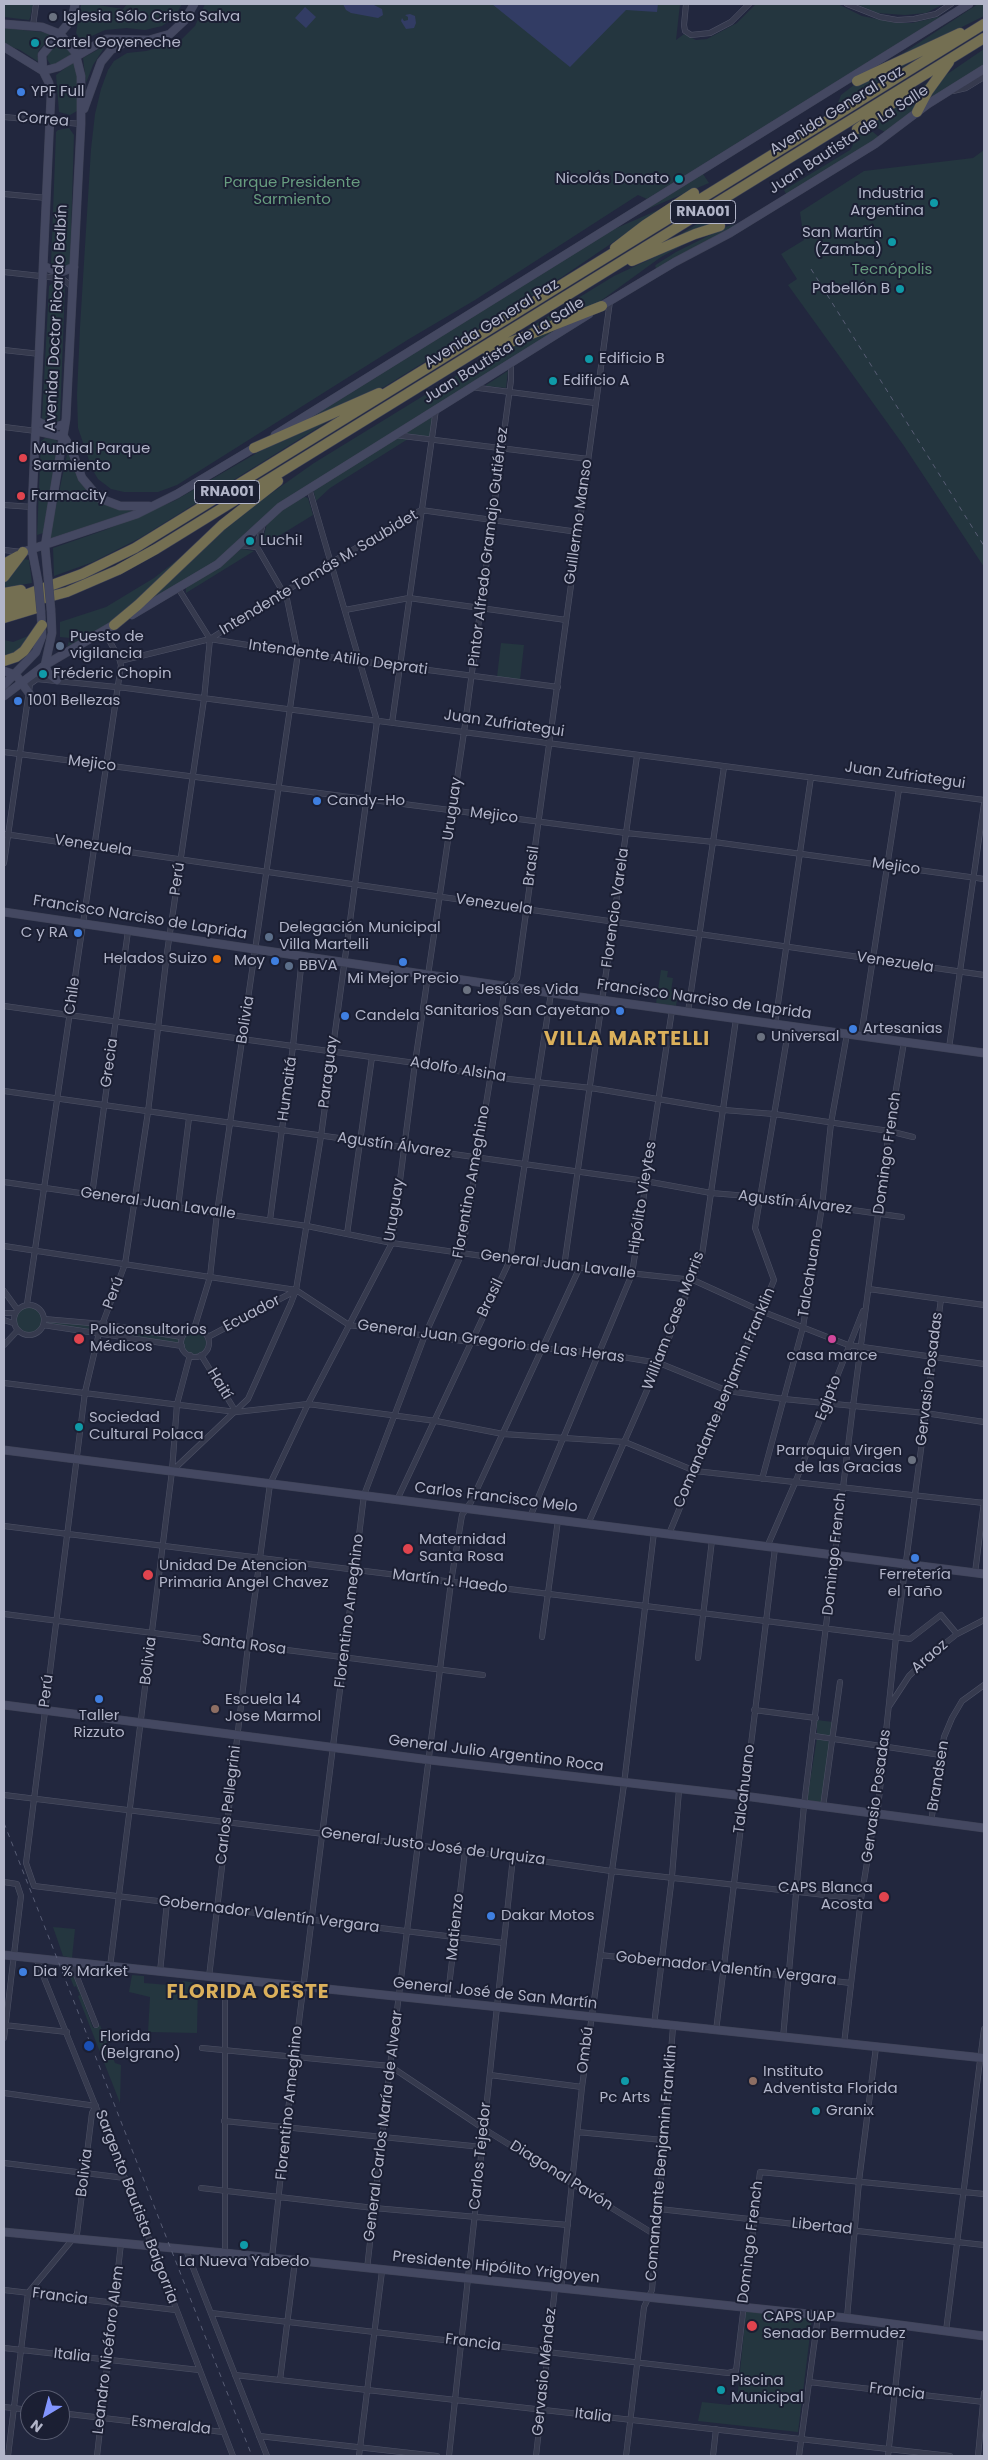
<!DOCTYPE html>
<html>
<head>
<meta charset="utf-8">
<style>
	body { margin:0 }
	#map { position:relative; width:988px; height:2460px; overflow:hidden; background:#22273e; font-family:Poppins,sans-serif }
	canvas { display:block }
	.frame { position:absolute; inset:0; border:5px solid #b2b5c9; pointer-events:none }
	.north { position:absolute; left:20px; top:2390px; width:50px; height:50px; box-sizing:border-box; background:#1b1f33; border:1px solid #575b6f; border-radius:50%; rotate:217deg; font-size:14px; font-weight:700; line-height:20px; text-align:center; color:#b2b5c9 }
	.north::after { content:''; display:block; margin:auto; width:18px; height:22px; background:#8295fe; clip-path:polygon(50% 0,100% 100%,50% 72%,0 100%) }
</style>
</head>
<body>
<div id="map">
<canvas width="988" height="2460"></canvas>
<div class="frame"></div>
<div class="north">N</div>
</div>
<script>
const ctx = document.querySelector('canvas').getContext('2d');
ctx.lineJoin = 'round';
function fillPath(path, color) {
  ctx.fillStyle = color;
  ctx.fill(path, 'evenodd');
}
function shape(rows) {
  const path = new Path2D();
  for (const r of rows) {
    if (r.length === 3) {
      path.moveTo(r[0] + r[2], r[1]);
      path.arc(r[0], r[1], r[2], 0, 2 * Math.PI);
      continue;
    }
    path.moveTo(r[0], r[1]);
    for (let i = 2; i < r.length; i += 2) path.lineTo(r[i], r[i + 1]);
  }
  return path;
}
function strokePath(path, color, width, dash) {
  ctx.strokeStyle = color;
  ctx.lineWidth = width;
  ctx.lineCap = dash ? 'butt' : 'round';
  ctx.setLineDash(dash || []);
  ctx.stroke(path);
}
function label(font, color, halo, rows, align = 'center') {
  ctx.font = font + ' Poppins,sans-serif';
  ctx.lineWidth = 4;
  ctx.setLineDash([]);
  ctx.textBaseline = 'middle';
  ctx.strokeStyle = halo;
  ctx.fillStyle = color;
  for (const [text, x, y, turn = 0] of rows) {
    ctx.save();
    ctx.translate(x, y);
    ctx.rotate((+turn || 0) * Math.PI / 180);
    ctx.textAlign = isNaN(turn) ? turn : align;
    if (halo) ctx.strokeText(text, 0, 0);
    ctx.fillText(text, 0, 0);
    ctx.restore();
  }
}
const green = shape([
	[4,4,33,4,30,18,29,20,4,17],
	[92,4,123,9,127,4,182,4,174,18,162,26,145,30,127,28,105,30,81,41,76,33,81,5],
	[205,4,680,4,676,40,684,34,696,40,707,39,737,23,756,4,838,4,862,16,896,23,912,23,942,16,647,199,638,195,475,300,409,339,177,485,158,492,124,492,111,489,98,479,92,469,78,428,77,395,80,327,91,149,95,114,101,89,108,70,114,61,127,53,146,51,179,42,195,26],
	[856,4,944,4,926,13,905,15,877,13],
	[978,4,984,4,984,16,882,67],
	[4,28,51,33,53,35,39,50,37,56,40,60,37,61,20,50,4,44],
	[61,43,71,53,70,55,54,65,50,64,47,59,48,53],
	[106,45,93,65,86,83,83,58],
	[984,49,984,66,927,101,943,77],
	[922,55,836,108,841,95,854,85],
	[882,61,703,174,709,183,643,211],
	[72,63,75,64,78,73,77,111,70,115,59,112,56,75],
	[928,82,914,110,885,132,869,124],
	[69,128,74,135,70,265,66,269,55,268,51,264,56,132,58,130],
	[864,131,873,132,879,137,726,232,657,270,655,266,657,264,676,252,728,226,738,224,786,194,784,190,850,150,853,145,852,138],
	[984,150,984,567,904,446,788,285,797,279,781,254,804,240,800,212,864,171,973,158],
	[728,205,726,212,718,221,671,240],
	[665,207,562,277,384,387,303,422,303,420,605,233],
	[698,237,661,257,595,305,521,333,614,276],
	[54,282,65,286,60,420,55,425,44,423,42,418,49,286],
	[576,319,485,377,418,416,271,510,240,538,224,556,155,599,153,596,239,516,314,463,485,358,516,342],
	[508,371,506,388,486,386,486,385],
	[432,414,434,416,430,437,404,433],
	[335,417,140,538,93,562,54,576,53,548,105,530,174,501,262,450],
	[396,437,408,439,330,488,316,501,313,489],
	[45,438,55,439,58,443,43,533,37,535,41,441],
	[68,450,79,479,87,490,96,498,120,509,134,511,49,539],
	[303,496,308,498,313,515,261,547,267,523,278,511],
	[207,537,119,617,67,647,70,638,60,637,60,622,106,607,154,578],
	[241,549,254,551,186,593,186,587,219,568],
	[24,559,29,560,32,583,4,588,4,568],
	[33,634,18,650,4,658,4,640,13,642],
	[501,643,524,645,520,680,497,677],
	[661,970,668,971,667,977,673,978,671,991,678,992,676,1006,656,1003],
	[29,1320,13],
	[44,1319,182,1337,182,1346,43,1325],
	[195,1343,11],
	[817,1720,833,1722,830,1737,817,1735],
	[817,1738,830,1742,822,1802,820,1803,807,1800],
	[53,1927,75,1929,72,1958,63,1956],
	[68,1972,73,1972,93,2028,100,2025,115,2063,121,2065,120,2103,78,1996,80,1995,76,1986,74,1987],
	[132,1975,144,1976,144,1983,182,1986,183,1981,198,1983,197,2033,148,2032,150,1997,129,1992],
	[746,2311,812,2319,798,2432,698,2421,702,2402,730,2405,737,2401]
]);
const water = shape([
	[343,4,372,4,382,9,383,15,378,18,351,13,346,10],
	[492,4,658,4,657,12,626,10,570,67],
	[305,7,316,17,306,28,295,18],
	[410,14,415,16,416,23,414,28,406,29,401,21,402,18,404,21,408,20,408,17,405,15]
]);
const street = shape([
	[686,4,684,25,685,31,691,35,710,33,731,22,749,4],
	[847,4,880,17,897,20,914,19,936,14,951,4],
	[33,26,36,4],
	[953,91,966,88,984,77],
	[4,117,81,124],
	[4,194,47,198],
	[4,272,58,278,64,280,73,288],
	[4,350,40,354],
	[471,387,595,403],
	[4,427,36,431],
	[395,435,588,459],
	[4,505,32,507],
	[239,545,257,547],
	[4,550,22,552],
	[178,588,210,639,204,699,167,953,148,1112,125,1264,99,1333,85,1392,26,1863,34,1886,504,1943],
	[345,610,409,598,566,620],
	[210,639,332,562,421,510,578,532],
	[120,661,210,639,298,653,558,687],
	[392,723,436,409],
	[4,752,626,833,714,842,984,879],
	[4,834,984,975],
	[4,863,30,684,37,679,126,688,984,800],
	[4,1006,415,1063,490,1077,591,1088,724,1110,774,1114,889,1131,913,1137],
	[688,1012,724,767],
	[775,1024,811,777],
	[861,1036,899,789],
	[949,1048,984,804],
	[4,1091,645,1181,711,1193,760,1197,902,1217],
	[4,1182,307,1226,392,1243,510,1260,693,1280,761,1311,848,1345,984,1364],
	[92,1195,128,931],
	[178,1207,189,1118],
	[270,1220,293,1046,302,957],
	[347,1234,372,1057],
	[4,1246,296,1290,349,1325,470,1342,598,1353,659,1363,728,1391,784,1399,925,1413,984,1422],
	[564,1267,637,756],
	[869,1289,984,1305],
	[4,1291,17,1309],
	[27,1304,121,665,119,658,104,631],
	[29,1320,15],
	[4,1313,15,1313],
	[44,1319,102,1324,182,1337],
	[4,1320,13,1323],
	[43,1325,182,1346],
	[194,1329,210,1277,217,1213,298,653,287,599,257,547,263,523],
	[195,1343,14],
	[208,1337,295,1291],
	[4,1345,18,1330],
	[201,1355,236,1412],
	[4,1383,236,1412,308,1404,436,1421,503,1434,625,1442,695,1471,984,1503],
	[172,1471,248,1399,291,1303,296,1290,321,1136,377,721,309,488],
	[762,1479,803,1327,822,1206,831,1123,847,1034],
	[397,1500,510,1260,551,993],
	[530,1517,632,1274,672,1010],
	[588,1524,659,1363,702,1255,736,1019],
	[4,1526,910,1639,941,1615,957,1634],
	[669,1534,774,1280,755,1228,789,1026],
	[767,1547,795,1483,863,1311],
	[975,1573,984,1502],
	[4,1614,483,1675],
	[542,1637,558,1520],
	[698,1658,712,1540],
	[890,1705,909,1676,934,1652,957,1634,984,1620],
	[754,1710,816,1718],
	[814,1736,941,1755],
	[4,1795,513,1857,611,1871,861,1899],
	[823,1807,840,1682],
	[931,1822,944,1737,952,1718,962,1701,984,1685],
	[4,1882,17,1884,21,1896,4,2038],
	[600,1955,851,1983],
	[36,1958,152,2246,233,2456],
	[71,1962,96,2025],
	[110,1967,172,1471,177,1404,190,1355],
	[160,1972,167,1902],
	[209,1977,248,1646,270,1484,308,1404,392,1243,415,1063,464,732,511,380,511,362],
	[225,1979,225,2253],
	[447,2003,465,1851],
	[4,2025,67,2032],
	[654,2025,672,1876,679,1790],
	[716,2031,775,1548],
	[783,2038,804,1805,853,1406,889,1131,904,1042],
	[844,2044,861,1899,874,1820,878,1808,896,1637,941,1299],
	[202,2048,390,2066,484,2129,657,2236],
	[490,2075,582,2087],
	[4,2093,96,2106],
	[224,2121,482,2147],
	[577,2132,663,2140],
	[4,2163,125,2178],
	[201,2188,374,2208,568,2225],
	[659,2209,984,2245],
	[186,2250,267,2456],
	[272,2258,286,2127,364,1495,425,1335,462,1253,504,993,517,978,610,301],
	[367,2269,390,2066,451,1582,462,1515,471,1502,579,1269],
	[561,2289,582,2087,624,1784,654,1532],
	[4,2290,176,2310],
	[211,2313,728,2373,736,2371,760,2172,984,2194],
	[847,2318,859,2181,876,2047],
	[946,2331,984,2029],
	[4,2348,199,2370],
	[235,2375,950,2456],
	[280,2380,295,2261],
	[809,2382,984,2402],
	[4,2407,30,2410],
	[60,2413,223,2432],
	[259,2436,437,2456],
	[8,2456,28,2293,77,2234,92,2113,96,2106],
	[97,2456,121,2243],
	[359,2456,382,2271],
	[449,2456,513,1857],
	[536,2456,555,2288],
	[626,2456,644,2307,652,2290,673,2027],
	[713,2456,716,2429],
	[799,2456,818,2316],
	[888,2456,902,2325],
	[978,2456,984,2393]
]);
const secondary = shape([
	[4,24,42,27,60,34,75,52,81,76,81,124,66,419,45,546,48,578],
	[4,47,43,71,49,83,51,95,32,507,32,550,38,581],
	[43,71,58,67,106,39,149,40,170,34,185,20,194,4],
	[43,71,42,55,67,25,73,14,75,4],
	[84,109,101,62,111,50,129,40],
	[44,266,59,273,74,267],
	[598,308,675,262,730,233,805,187,875,144,928,104,984,69],
	[37,421,51,428,65,424],
	[36,431,64,437,71,448,82,478,99,498,120,506,149,506],
	[275,435,969,4],
	[23,552,137,514,177,494,259,445],
	[51,610,52,633,45,665,48,673,57,680],
	[132,615,218,564,280,507,589,314],
	[4,671,16,675,29,693],
	[4,685,36,652,42,636,41,612],
	[4,696,45,665,117,623],
	[4,912,551,993,984,1053],
	[4,1450,984,1574],
	[4,1705,430,1760,744,1796,984,1828],
	[4,1955,984,2058],
	[4,2232,225,2253,847,2318,984,2336]
]);
const highway = shape([
	[857,81,960,33],
	[917,112,928,91,949,62],
	[857,129,911,90],
	[615,248,645,225,694,193],
	[632,261,695,234,720,226],
	[488,351,602,306],
	[254,448,379,393],
	[4,564,18,556],
	[4,577,23,552],
	[4,593,21,590],
	[4,600,22,596,82,574,135,548,984,24],
	[4,609,67,592,118,570,156,549,984,38],
	[4,618,37,608],
	[114,625,138,605,222,525,278,481],
	[4,661,16,657,24,651,42,625]
]);
const rail = shape([
	[811,269,984,546],
	[4,1823,252,2456]
]);
const secondaryBridge = shape([
	[48,578,51,610],
	[38,581,41,612]
]);
const markers = [
	[53,17,5,"#6b7280"],
	[35,43,5,"#0f9aa8"],
	[21,92,5,"#3f7fe0"],
	[679,179,5,"#0f9aa8"],
	[934,203,5,"#0f9aa8"],
	[892,242,5,"#0f9aa8"],
	[900,289,5,"#0f9aa8"],
	[589,359,5,"#0f9aa8"],
	[553,381,5,"#0f9aa8"],
	[23,458,5,"#e0444e"],
	[21,496,5,"#e0444e"],
	[250,541,5,"#0f9aa8"],
	[60,646,5,"#5c6f8a"],
	[43,674,5,"#0f9aa8"],
	[18,701,5,"#3f7fe0"],
	[317,801,5,"#3f7fe0"],
	[78,933,5,"#3f7fe0"],
	[269,937,5,"#5c6f8a"],
	[217,959,5,"#e8710a"],
	[275,961,5,"#3f7fe0"],
	[403,962,5,"#3f7fe0"],
	[289,966,5,"#5c6f8a"],
	[467,990,5,"#6b7280"],
	[620,1011,5,"#3f7fe0"],
	[345,1016,5,"#3f7fe0"],
	[853,1029,5,"#3f7fe0"],
	[761,1037,5,"#6b7280"],
	[79,1339,6,"#e0444e"],
	[832,1339,5,"#d1479c"],
	[79,1427,5,"#0f9aa8"],
	[912,1460,5,"#6b7280"],
	[408,1549,6,"#e0444e"],
	[915,1558,5,"#3f7fe0"],
	[148,1575,6,"#e0444e"],
	[99,1699,5,"#3f7fe0"],
	[215,1709,5,"#8d6e63"],
	[884,1897,6,"#e0444e"],
	[491,1916,5,"#3f7fe0"],
	[23,1972,5,"#3f7fe0"],
	[89,2046,6,"#1a4fb4"],
	[625,2081,5,"#0f9aa8"],
	[753,2081,5,"#8d6e63"],
	[816,2111,5,"#0f9aa8"],
	[244,2245,5,"#0f9aa8"],
	[752,2326,6,"#e0444e"],
	[721,2390,5,"#0f9aa8"]
];
const shields = [
	[703,212,65],
	[227,492,65]
];
const shieldNames = [
	["RNA001",703,212],
	["RNA001",227,492]
];
const poiNames = [
	["Iglesia Sólo Cristo Salva",63,17],
	["Cartel Goyeneche",45,43],
	["YPF Full",31,92],
	["Nicolás Donato",669,179,"right"],
	["Industria",924,194,"right"],
	["Argentina",924,211,"right"],
	["San Martín",882,233,"right"],
	["(Zamba)",882,250,"right"],
	["Pabellón B",890,289,"right"],
	["Edificio B",599,359],
	["Edificio A",563,381],
	["Mundial Parque",33,449],
	["Sarmiento",33,466],
	["Farmacity",31,496],
	["Luchi!",260,541],
	["Puesto de",70,637],
	["vigilancia",70,654],
	["Fréderic Chopin",53,674],
	["1001 Bellezas",28,701],
	["Candy-Ho",327,801],
	["Delegación Municipal",279,928],
	["Villa Martelli",279,945],
	["C y RA",68,933,"right"],
	["Helados Suizo",207,959,"right"],
	["Moy",265,961,"right"],
	["BBVA",299,966],
	["Mi Mejor Precio",403,979,"center"],
	["Jesús es Vida",477,990],
	["Sanitarios San Cayetano",610,1011,"right"],
	["Candela",355,1016],
	["Artesanias",863,1029],
	["Universal",771,1037],
	["Policonsultorios",90,1330],
	["Médicos",90,1347],
	["casa marce",832,1356,"center"],
	["Sociedad",89,1418],
	["Cultural Polaca",89,1435],
	["Parroquia Virgen",902,1451,"right"],
	["de las Gracias",902,1468,"right"],
	["Maternidad",419,1540],
	["Santa Rosa",419,1557],
	["Unidad De Atencion",159,1566],
	["Primaria Angel Chavez",159,1583],
	["Ferretería",915,1575,"center"],
	["el Taño",915,1592,"center"],
	["Escuela 14",225,1700],
	["Jose Marmol",225,1717],
	["Taller",99,1716,"center"],
	["Rizzuto",99,1733,"center"],
	["CAPS Blanca",873,1888,"right"],
	["Acosta",873,1905,"right"],
	["Dakar Motos",501,1916],
	["Dia % Market",33,1972],
	["Florida",100,2037],
	["(Belgrano)",100,2054],
	["Instituto",763,2072],
	["Adventista Florida",763,2089],
	["Pc Arts",625,2098,"center"],
	["Granix",826,2111],
	["La Nueva Yabedo",244,2262,"center"],
	["CAPS UAP",763,2317],
	["Senador Bermudez",763,2334],
	["Piscina",731,2381],
	["Municipal",731,2398]
];
const streetNames = [
	["Avenida General Paz",837,111,-32],
	["Correa",43,120,5],
	["Juan Bautista de La Salle",849,140,-33],
	["Avenida Doctor Ricardo Balbín",57,318,-87],
	["Avenida General Paz",492,324,-32],
	["Juan Bautista de La Salle",504,351,-32],
	["Guillermo Manso",579,522,-82],
	["Pintor Alfredo Gramajo Gutiérrez",489,547,-83],
	["Intendente Tomás M. Saubidet",319,573,-31],
	["Intendente Atilio Deprati",338,658,8],
	["Juan Zufriategui",504,724,8],
	["Mejico",92,764,7],
	["Juan Zufriategui",905,776,8],
	["Uruguay",453,809,-82],
	["Mejico",494,816,7],
	["Venezuela",93,846,8],
	["Brasil",532,866,-82],
	["Mejico",896,867,8],
	["Perú",178,879,-82],
	["Venezuela",494,905,8],
	["Florencio Varela",616,908,-82],
	["Francisco Narciso de Laprida",140,918,9],
	["Venezuela",895,963,8],
	["Chile",73,996,-82],
	["Francisco Narciso de Laprida",704,1000,8],
	["Bolivia",246,1020,-81],
	["Grecia",110,1063,-82],
	["Adolfo Alsina",458,1070,9],
	["Paraguay",329,1072,-83],
	["Humaitá",288,1089,-82],
	["Agustín Álvarez",394,1146,8],
	["Domingo French",888,1153,-82],
	["Florentino Ameghino",472,1182,-80],
	["Hipólito Vieytes",643,1198,-81],
	["Agustín Álvarez",795,1203,7],
	["General Juan Lavalle",158,1204,8],
	["Uruguay",395,1210,-81],
	["General Juan Lavalle",558,1265,7],
	["Talcahuano",811,1273,-81],
	["Perú",114,1293,-70],
	["Brasil",491,1298,-64],
	["Ecuador",252,1314,-28],
	["William Case Morris",674,1321,-69],
	["General Juan Gregorio de Las Heras",491,1342,7],
	["Gervasio Posadas",930,1379,-83],
	["Haití",219,1384,59],
	["Comandante Benjamin Franklin",725,1398,-67],
	["Egipto",829,1398,-69],
	["Carlos Francisco Melo",496,1498,7],
	["Domingo French",835,1554,-84],
	["Martín J. Haedo",450,1582,7],
	["Florentino Ameghino",350,1611,-83],
	["Santa Rosa",244,1645,7],
	["Araoz",930,1657,-41],
	["Bolivia",149,1661,-83],
	["Perú",47,1691,-83],
	["General Julio Argentino Roca",496,1754,7],
	["Brandsen",939,1776,-81],
	["Talcahuano",745,1789,-83],
	["Gervasio Posadas",877,1796,-82],
	["Carlos Pellegrini",229,1805,-83],
	["General Justo José de Urquiza",433,1847,7],
	["Gobernador Valentín Vergara",269,1915,7],
	["Matienzo",456,1927,-84],
	["Gobernador Valentín Vergara",726,1969,6],
	["General José de San Martín",495,1994,6],
	["Ombú",586,2050,-83],
	["Florentino Ameghino",290,2103,-84],
	["General Carlos María de Alvear",384,2126,-83],
	["Carlos Tejedor",481,2156,-84],
	["Comandante Benjamin Franklin",662,2163,-85],
	["Bolivia",85,2173,-83],
	["Diagonal Pavón",561,2176,32],
	["Sargento Bautista Baigorria",136,2207,69],
	["Libertad",822,2227,6],
	["Domingo French",751,2242,-83],
	["Presidente Hipólito Yrigoyen",496,2268,6],
	["Francia",60,2297,7],
	["Francia",473,2343,7],
	["Leandro Nicéforo Alem",109,2350,-83],
	["Italia",72,2356,6],
	["Gervasio Méndez",545,2372,-84],
	["Francia",897,2392,7],
	["Italia",593,2416,7],
	["Esmeralda",171,2426,6]
];
const parkNames = [
	["Parque Presidente",292,183],
	["Sarmiento",292,200],
	["Tecnópolis",892,270]
];
const districtNames = [
	["VILLA MARTELLI",627,1040],
	["FLORIDA OESTE",248,1993]
];
fillPath(green, '#24363f');
fillPath(water, '#323c64');
strokePath(street, '#4e5266', 6);
strokePath(secondary, '#3f4357', 9);
strokePath(highway, '#3e4256', 11);
strokePath(street, '#363a4e', 5);
strokePath(secondary, '#444861', 8);
strokePath(highway, '#746f52', 10);
strokePath(rail, '#585d75', 1, [5, 5]);
strokePath(secondaryBridge, '#3f4357', 9, []);
strokePath(secondaryBridge, '#444861', 8);
for (const [x, y, r, color] of markers) {
  const dot = new Path2D();
  dot.arc(x, y, r, 0, 2 * Math.PI);
  ctx.fillStyle = color;
  ctx.fill(dot);
  strokePath(dot, '#1b1f33', 2);
}
for (const [x, y, w] of shields) {
  const box = new Path2D();
  box.roundRect(x - w / 2, y - 11.5, w, 23, 4);
  ctx.fillStyle = '#1b1f33';
  ctx.fill(box);
  strokePath(box, '#b2b5c9', 1);
}
label('bold 14px', '#b2b5c9', null, shieldNames);
label('15px', '#b2b5c9', '#1b1f33', poiNames, 'left');
label('15px', '#b2b5c9', '#1b1f33', streetNames);
label('15px', '#679c7f', '#1b1f33', parkNames);
ctx.letterSpacing = '1px';
label('bold 20px', '#dbb05b', '#1b1f33', districtNames);
ctx.letterSpacing = '0px';
</script>
</body>
</html>
